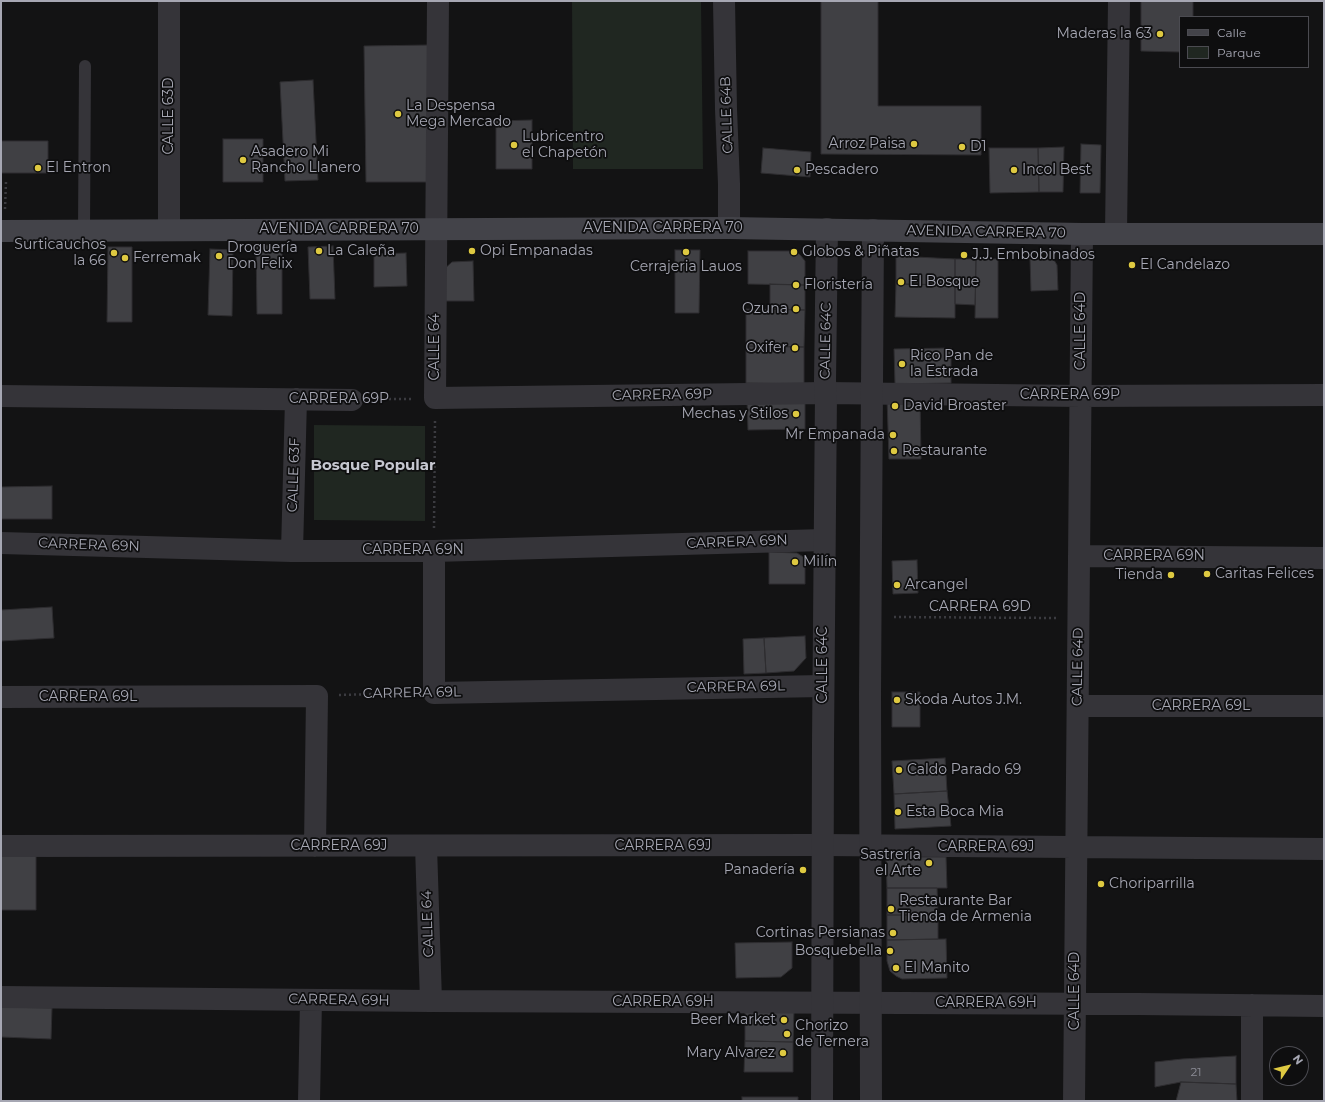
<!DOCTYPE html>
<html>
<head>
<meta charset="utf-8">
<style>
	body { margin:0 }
	#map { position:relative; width:1325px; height:1102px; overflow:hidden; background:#131314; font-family:Montserrat,sans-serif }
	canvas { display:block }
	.frame { position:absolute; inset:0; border:2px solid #a6a7b3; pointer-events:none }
	.legend { position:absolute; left:1179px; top:16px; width:130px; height:52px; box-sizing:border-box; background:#0e0e0f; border:1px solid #4b4b51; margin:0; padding:5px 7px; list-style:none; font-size:12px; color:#a6a7b3 }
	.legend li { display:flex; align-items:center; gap:8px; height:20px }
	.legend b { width:20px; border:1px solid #4b4b51 }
	.north { position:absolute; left:1269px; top:1046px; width:40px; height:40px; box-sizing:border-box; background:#0e0e0f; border:1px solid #4b4b51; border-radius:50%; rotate:55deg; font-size:11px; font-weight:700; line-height:16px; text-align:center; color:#a6a7b3 }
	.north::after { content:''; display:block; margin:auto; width:14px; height:18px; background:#dec941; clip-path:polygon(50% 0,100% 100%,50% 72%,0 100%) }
</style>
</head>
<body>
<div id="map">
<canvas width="1325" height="1102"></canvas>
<div class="frame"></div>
<ul class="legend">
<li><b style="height:5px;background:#434349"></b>Calle</li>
<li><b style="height:11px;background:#202721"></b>Parque</li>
</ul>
<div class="north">N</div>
</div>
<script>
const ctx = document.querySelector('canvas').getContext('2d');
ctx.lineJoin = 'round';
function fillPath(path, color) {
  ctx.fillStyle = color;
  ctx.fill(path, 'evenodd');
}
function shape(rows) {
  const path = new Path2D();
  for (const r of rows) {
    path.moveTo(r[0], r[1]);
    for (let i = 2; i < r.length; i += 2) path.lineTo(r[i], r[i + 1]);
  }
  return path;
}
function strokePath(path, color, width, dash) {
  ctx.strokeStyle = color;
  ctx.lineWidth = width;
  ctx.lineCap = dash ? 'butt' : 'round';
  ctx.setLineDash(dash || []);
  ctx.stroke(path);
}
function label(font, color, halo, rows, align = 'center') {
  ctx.font = font + ' Montserrat,sans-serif';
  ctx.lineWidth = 3.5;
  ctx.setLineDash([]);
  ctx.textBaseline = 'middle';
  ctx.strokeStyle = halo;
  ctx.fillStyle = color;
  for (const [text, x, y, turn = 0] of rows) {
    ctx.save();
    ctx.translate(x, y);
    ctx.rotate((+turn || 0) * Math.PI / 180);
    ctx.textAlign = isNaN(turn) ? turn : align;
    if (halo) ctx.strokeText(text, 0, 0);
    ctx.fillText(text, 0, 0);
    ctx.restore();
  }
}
const green = shape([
	[572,1,701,1,703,169,573,169],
	[314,425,425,426,425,521,314,520]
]);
const building = shape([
	[821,1,878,1,878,106,981,106,981,155,821,154,821,1],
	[1141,1,1193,1,1193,17,1180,17,1180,52,1141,51,1141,1],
	[430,45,432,182,366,182,364,46,430,45],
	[313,80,318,180,285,181,280,82,313,80],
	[532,120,532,169,496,169,496,121,532,120],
	[223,139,263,139,263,182,223,182,223,139],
	[1,141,48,141,48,173,1,173,1,141],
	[1081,144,1101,145,1100,193,1080,193,1081,144],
	[1064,147,1063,192,1039,192,1038,148,1064,147],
	[763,148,811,152,810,177,761,173,763,148],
	[989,148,1038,148,1039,192,990,193,989,148],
	[256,245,282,245,282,314,257,314,256,245],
	[333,246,335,299,310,299,308,247,333,246],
	[108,247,132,247,132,322,107,322,108,247],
	[210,249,233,250,232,316,208,315,210,249],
	[675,250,700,250,699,313,675,313,675,250],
	[748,251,796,251,801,256,805,261,805,285,748,284,748,251],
	[406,253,407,286,374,287,374,254,406,253],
	[896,256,955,259,955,285,896,284,896,256],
	[955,259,976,259,975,305,955,304,955,259],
	[976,259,998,259,998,318,975,318,976,259],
	[1030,259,1050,259,1054,260,1057,265,1058,290,1031,291,1030,259],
	[473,261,474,301,442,301,441,272,452,262,473,261],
	[770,284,805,285,805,310,770,309,770,284],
	[896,284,955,285,955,318,895,317,896,284],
	[746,309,805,310,804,347,746,346,746,309],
	[746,346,804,347,804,384,746,383,746,346],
	[951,348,951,383,895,384,894,349,951,348],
	[805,398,805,429,748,430,747,399,805,398],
	[887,398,920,398,921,459,889,459,887,398],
	[52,486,52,519,1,519,1,487,52,486],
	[769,552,797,553,805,558,805,584,769,584,769,552],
	[917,560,918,593,893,594,892,561,917,560],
	[52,607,54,638,1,641,1,610,52,607],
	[805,636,806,658,794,671,766,673,764,638,805,636],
	[764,638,766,673,744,674,743,639,764,638],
	[892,692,920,692,920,727,892,727,892,692],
	[945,758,947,791,894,794,892,761,945,758],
	[947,791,951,826,895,829,894,794,947,791],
	[3,856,36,856,36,910,1,910,1,858,3,856],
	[886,857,946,857,947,888,887,888,886,857],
	[887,888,937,888,938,915,887,915,887,888],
	[887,915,938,915,938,939,887,940,887,915],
	[946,939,947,978,902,979,896,976,890,971,887,961,887,940,946,939],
	[792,942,792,968,781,977,736,978,735,943,792,942],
	[1,1007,52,1008,51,1039,1,1037,1,1007],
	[745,1011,794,1011,793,1042,745,1041,745,1011],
	[745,1041,793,1042,793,1072,744,1072,745,1041],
	[1236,1056,1236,1084,1181,1082,1155,1087,1155,1062,1182,1059,1236,1056],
	[1181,1082,1236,1084,1237,1101,1176,1101,1181,1082],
	[742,1097,798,1097,798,1101,742,1101,742,1097]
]);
const path = shape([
	[5,209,6,182],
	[374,399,413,399],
	[434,528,435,421],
	[894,617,1057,618],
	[339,695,412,693]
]);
const service = shape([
	[84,230,85,66]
]);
const minor = shape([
	[438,1,435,398,826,393,1081,396,1324,395],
	[724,1,726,109,729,184,729,228],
	[169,230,169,1],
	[1116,233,1119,1],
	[1,396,352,400],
	[1,543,292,551,434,551,824,540],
	[292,551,296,399],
	[434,551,434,693,823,686],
	[1079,556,1324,558],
	[1,697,317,696,315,846],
	[1078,706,1324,706],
	[1,846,822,845,1324,849],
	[426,846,431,1001],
	[1,997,431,1001,1138,1004,1324,1006],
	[309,1101,311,1000],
	[1074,1101,1082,234],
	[1252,1101,1252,1005]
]);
const tertiary = shape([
	[822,1101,823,742,826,393,825,381,827,229],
	[871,1101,870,693,873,230]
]);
const secondary = shape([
	[1,231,729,228,1082,234,1324,234]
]);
const markers = [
	[1160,34,4,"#dec941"],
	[398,114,4,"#dec941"],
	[914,144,4,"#dec941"],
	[514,145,4,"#dec941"],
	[962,147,4,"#dec941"],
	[243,160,4,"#dec941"],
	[38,168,4,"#dec941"],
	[797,170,4,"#dec941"],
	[1014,170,4,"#dec941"],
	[319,251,4,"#dec941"],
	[472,251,4,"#dec941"],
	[686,252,4,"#dec941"],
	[794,252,4,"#dec941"],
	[114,253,4,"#dec941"],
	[964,255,4,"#dec941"],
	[219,256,4,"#dec941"],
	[125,258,4,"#dec941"],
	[1132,265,4,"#dec941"],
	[901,282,4,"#dec941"],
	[796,285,4,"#dec941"],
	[796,309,4,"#dec941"],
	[795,348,4,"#dec941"],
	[902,364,4,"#dec941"],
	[895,406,4,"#dec941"],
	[796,414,4,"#dec941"],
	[893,435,4,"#dec941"],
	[894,451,4,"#dec941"],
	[795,562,4,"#dec941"],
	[1207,574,4,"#dec941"],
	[1171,575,4,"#dec941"],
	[897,585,4,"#dec941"],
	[897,700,4,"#dec941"],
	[899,770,4,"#dec941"],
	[898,812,4,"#dec941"],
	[929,863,4,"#dec941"],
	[803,870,4,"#dec941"],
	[1101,884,4,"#dec941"],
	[891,909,4,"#dec941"],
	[893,933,4,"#dec941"],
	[890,951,4,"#dec941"],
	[896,968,4,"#dec941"],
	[784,1020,4,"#dec941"],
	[787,1034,4,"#dec941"],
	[783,1053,4,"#dec941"]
];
const numberNames = [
	["21",1196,1072]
];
const poiNames = [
	["Maderas la 63",1152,34,"right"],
	["La Despensa",406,106],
	["Mega Mercado",406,122],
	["Lubricentro",522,137],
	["el Chapetón",522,153],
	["Arroz Paisa",906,144,"right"],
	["D1",970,147],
	["Asadero Mi",251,152],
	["Rancho Llanero",251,168],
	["El Entron",46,168],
	["Pescadero",805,170],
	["Incol Best",1022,170],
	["Surticauchos",106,245,"right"],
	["la 66",106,261,"right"],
	["Droguería",227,248],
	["Don Felix",227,264],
	["La Caleña",327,251],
	["Opi Empanadas",480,251],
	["Globos & Piñatas",802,252],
	["J.J. Embobinados",972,255],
	["Ferremak",133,258],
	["El Candelazo",1140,265],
	["Cerrajeria Lauos",686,267,"center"],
	["El Bosque",909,282],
	["Floristería",804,285],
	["Ozuna",788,309,"right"],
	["Oxifer",787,348,"right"],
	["Rico Pan de",910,356],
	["la Estrada",910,372],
	["David Broaster",903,406],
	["Mechas y Stilos",788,414,"right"],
	["Mr Empanada",885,435,"right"],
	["Restaurante",902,451],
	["Milín",803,562],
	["Caritas Felices",1215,574],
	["Tienda",1163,575,"right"],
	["Arcangel",905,585],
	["Skoda Autos J.M.",905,700],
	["Caldo Parado 69",907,770],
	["Esta Boca Mia",906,812],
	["Sastrería",921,855,"right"],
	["el Arte",921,871,"right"],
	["Panadería",795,870,"right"],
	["Choriparrilla",1109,884],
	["Restaurante Bar",899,901],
	["Tienda de Armenia",899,917],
	["Cortinas Persianas",885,933,"right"],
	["Bosquebella",882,951,"right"],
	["El Manito",904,968],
	["Beer Market",776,1020,"right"],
	["Chorizo",795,1026],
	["de Ternera",795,1042],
	["Mary Alvarez",775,1053,"right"]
];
const streetNames = [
	["CALLE 64B",727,115,-92],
	["CALLE 63D",169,116,-90],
	["AVENIDA CARRERA 70",663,228],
	["AVENIDA CARRERA 70",339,229],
	["AVENIDA CARRERA 70",986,232,1],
	["CALLE 64D",1081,331,-90],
	["CALLE 64C",826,341,-89],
	["CALLE 64",435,347,-90],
	["CARRERA 69P",662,395,-1],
	["CARRERA 69P",1070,395],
	["CARRERA 69P",339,399],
	["CALLE 63F",294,475,-88],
	["CARRERA 69N",737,542,-2],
	["CARRERA 69N",89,545,2],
	["CARRERA 69N",413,550],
	["CARRERA 69N",1154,556],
	["CARRERA 69D",980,607],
	["CALLE 64C",823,665,-90],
	["CALLE 64D",1078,667,-89],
	["CARRERA 69L",736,687,-1],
	["CARRERA 69L",412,693,-1],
	["CARRERA 69L",88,697],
	["CARRERA 69L",1201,706],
	["CARRERA 69J",339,846],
	["CARRERA 69J",663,846],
	["CARRERA 69J",986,847],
	["CALLE 64",428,924,-92],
	["CALLE 64D",1075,991,-90],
	["CARRERA 69H",339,1000,1],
	["CARRERA 69H",663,1002],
	["CARRERA 69H",986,1003]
];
const neighbourhoodNames = [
	["Bosque Popular",373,466]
];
fillPath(green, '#202721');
fillPath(building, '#404044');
strokePath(building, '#2e2d30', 1);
strokePath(path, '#3b3b40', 2.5, [2, 3]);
strokePath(service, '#353439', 12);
strokePath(minor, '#353439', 22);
strokePath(tertiary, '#353439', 22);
strokePath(secondary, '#434349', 22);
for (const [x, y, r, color] of markers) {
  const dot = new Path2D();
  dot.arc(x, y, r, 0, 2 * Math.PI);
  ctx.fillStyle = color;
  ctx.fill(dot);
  strokePath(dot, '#0e0e0f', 1.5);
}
label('12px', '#8c8d97', null, numberNames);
label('14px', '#a6a7b3', '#0e0e0f', poiNames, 'left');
label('14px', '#a6a7b3', '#0e0e0f', streetNames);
label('bold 15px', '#c6c7d0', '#0e0e0f', neighbourhoodNames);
</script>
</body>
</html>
